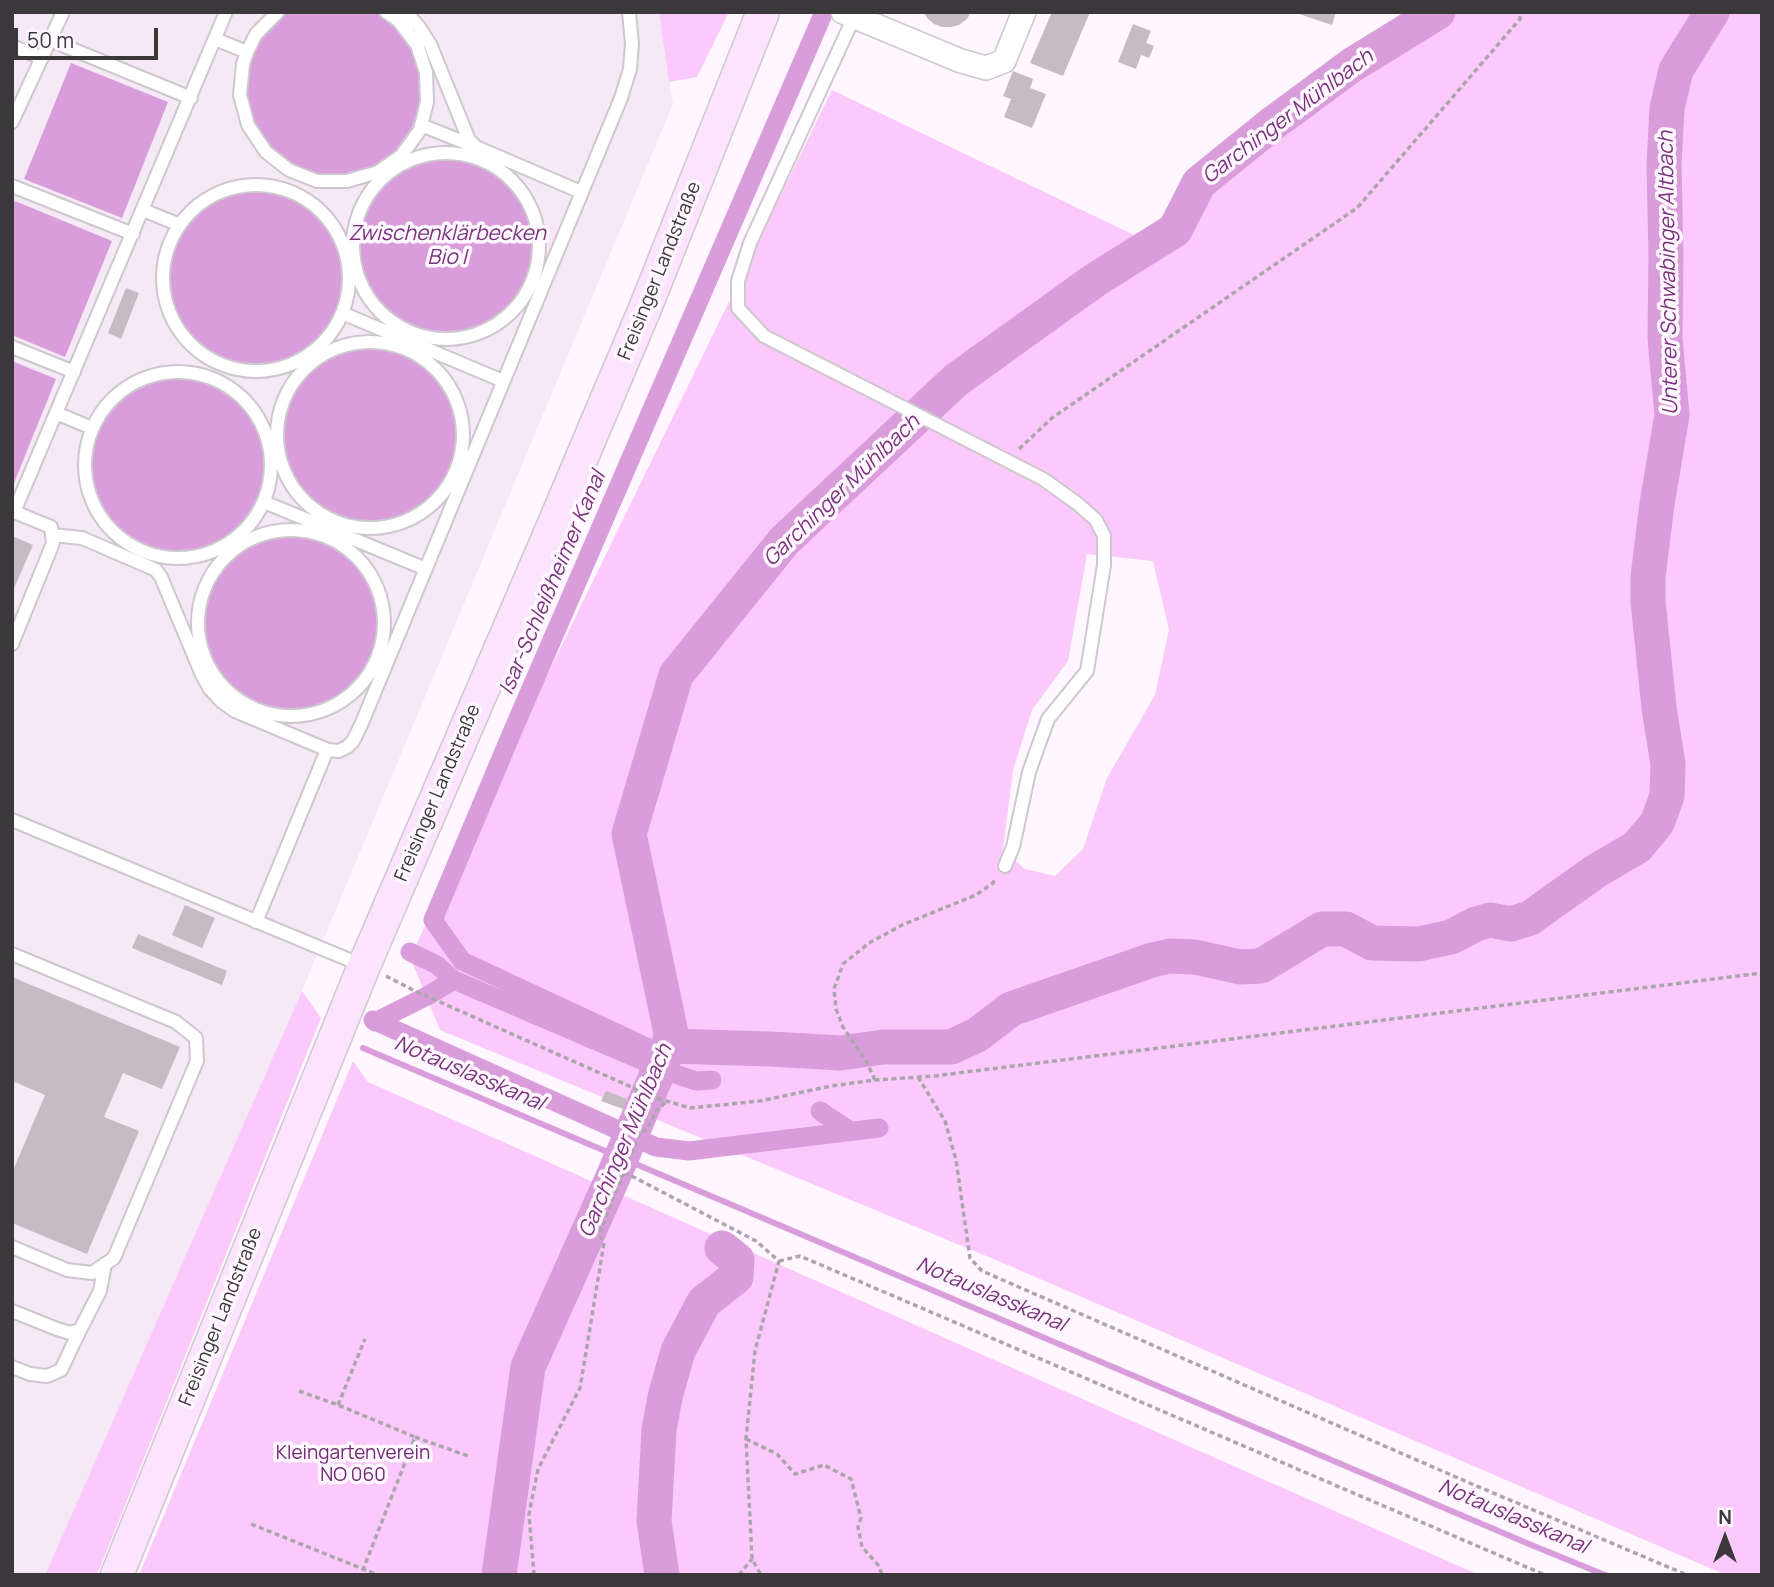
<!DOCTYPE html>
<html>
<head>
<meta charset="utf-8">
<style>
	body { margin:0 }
	#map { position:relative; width:1774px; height:1587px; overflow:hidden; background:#fff7ff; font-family:Manrope,sans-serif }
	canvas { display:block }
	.frame { position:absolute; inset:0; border:14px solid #3b383b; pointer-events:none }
	.north { position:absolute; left:1690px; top:1503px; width:70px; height:70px; -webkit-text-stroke:5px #fff7ff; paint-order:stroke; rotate:0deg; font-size:19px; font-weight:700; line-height:28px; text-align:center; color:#3b383b }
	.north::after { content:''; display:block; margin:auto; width:24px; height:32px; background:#3b383b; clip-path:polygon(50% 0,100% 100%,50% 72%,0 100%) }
	.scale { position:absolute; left:14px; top:28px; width:144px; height:32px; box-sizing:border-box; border:4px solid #3b383b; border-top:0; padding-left:9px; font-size:21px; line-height:24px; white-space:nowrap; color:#3b383b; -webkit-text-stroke:5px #fff7ff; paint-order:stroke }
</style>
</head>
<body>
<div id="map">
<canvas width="1774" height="1587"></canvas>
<div class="frame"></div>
<div class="north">N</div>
<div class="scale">50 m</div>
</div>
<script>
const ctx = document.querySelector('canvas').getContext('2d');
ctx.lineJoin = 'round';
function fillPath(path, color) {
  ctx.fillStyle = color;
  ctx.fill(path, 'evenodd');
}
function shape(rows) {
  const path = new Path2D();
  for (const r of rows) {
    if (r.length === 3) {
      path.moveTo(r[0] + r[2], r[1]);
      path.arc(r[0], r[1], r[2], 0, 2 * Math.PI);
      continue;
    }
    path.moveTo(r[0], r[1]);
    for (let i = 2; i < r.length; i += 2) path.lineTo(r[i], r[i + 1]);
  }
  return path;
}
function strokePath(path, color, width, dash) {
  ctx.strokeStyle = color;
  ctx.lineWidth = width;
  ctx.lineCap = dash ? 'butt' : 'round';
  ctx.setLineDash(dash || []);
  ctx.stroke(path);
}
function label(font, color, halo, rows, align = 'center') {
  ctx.font = font + ' Manrope,sans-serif';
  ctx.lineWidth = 7;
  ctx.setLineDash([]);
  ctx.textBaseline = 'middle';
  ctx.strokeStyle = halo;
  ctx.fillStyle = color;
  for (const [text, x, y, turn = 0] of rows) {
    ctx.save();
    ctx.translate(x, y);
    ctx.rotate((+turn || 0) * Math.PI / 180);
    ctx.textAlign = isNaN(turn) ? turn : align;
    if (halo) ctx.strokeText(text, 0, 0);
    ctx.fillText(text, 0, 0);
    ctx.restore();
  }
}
const built = shape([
	[12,12,659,12,673,104,302,991,45,1575,12,1575]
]);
const green = shape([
	[659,12,729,12,697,77,669,82],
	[1404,12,1762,12,1762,1575,1726,1575,996,1260,440,1030,410,957,832,90,1138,237],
	[1087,554,1153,561,1169,630,1155,695,1107,778,1083,849,1055,876,1025,869,1003,850,1013,770,1032,710,1068,661],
	[302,991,321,1018,97,1575,45,1575],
	[353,1061,368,1082,1479,1575,139,1575]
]);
const water = shape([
	[285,12,378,12,395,24,412,46,421,72,421,101,412,127,396,150,373,167,346,175,318,175,291,166,269,150,251,125,243,95,246,64,259,36,281,14],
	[71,63,168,102,122,218,24,179],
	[447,246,89],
	[255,276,89],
	[15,201,112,241,65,357,12,335,12,207],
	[370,435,89],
	[12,361,56,379,12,488],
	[177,466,89],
	[291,623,89]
]);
const stream = shape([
	[363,1048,1529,1544,1605,1575],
	[654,1082,666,1082,678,1075],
	[637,1121,642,1129,643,1141]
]);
const canal = shape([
	[410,952,437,965,454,980,641,1060,678,1075,696,1081,712,1080],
	[373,1020,656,1147,689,1151,879,1128],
	[375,1022,427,996,454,980],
	[666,1054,651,1049,462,961,433,920,513,730,824,12],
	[820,1111,850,1131]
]);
const river = shape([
	[669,1046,770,1049,841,1053,883,1047,951,1047,977,1035,1011,1009,1152,960,1170,956,1195,957,1240,967,1261,966,1322,929,1346,929,1372,943,1419,944,1451,937,1476,924,1490,920,1511,924,1530,918,1596,871,1637,847,1657,823,1667,796,1668,764,1659,708,1648,601,1648,577,1657,504,1672,415,1665,338,1666,255,1664,165,1667,108,1676,70,1712,12],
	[499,1575,528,1367,613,1177,669,1046,671,1033,629,834,676,675,784,541,956,380,1095,280,1175,230,1199,183,1272,124,1352,65,1438,12],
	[662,1575,654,1521,659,1430,665,1397,678,1351,704,1302,736,1277,737,1260,722,1248]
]);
const building = shape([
	[924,12,971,12,967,19,959,25,951,27,942,27,934,24,927,18],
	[1052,12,1090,12,1063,76,1030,63],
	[1293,12,1336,12,1332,25],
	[1133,24,1151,31,1146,43,1154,46,1149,58,1141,55,1136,69,1118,62],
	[1013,71,1033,79,1030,88,1046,94,1032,128,1004,117,1011,99,1003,96],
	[126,288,139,293,121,339,108,333],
	[12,536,33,545,12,593],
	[185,905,215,918,202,948,172,935],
	[138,934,227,971,222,985,132,948],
	[12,977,180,1047,162,1089,123,1073,104,1117,139,1131,87,1254,12,1223,12,1173,45,1095,15,1082,12,1088],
	[606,1091,627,1099,623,1109,601,1101]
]);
const path = shape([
	[1019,449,1052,418,1357,208,1520,19,1520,12],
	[386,976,415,991,636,1089,660,1099,690,1108,760,1101,831,1086,875,1080,934,1076,1762,973],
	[918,1077,945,1121,956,1160,970,1258,982,1271,1472,1484,1687,1575],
	[875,1080,866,1061,843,1027,836,1009,834,989,843,964,869,943,902,925,976,895,993,883,996,878],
	[612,1167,638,1105,636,1089],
	[624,1172,756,1241,779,1261,755,1351,746,1439,752,1559,761,1575],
	[779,1261,800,1256,1545,1575],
	[299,1391,338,1405,415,1437,361,1575],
	[338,1405,365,1339],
	[415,1437,468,1456],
	[746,1439,777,1454,795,1474,824,1465,851,1479,861,1518,858,1527,862,1547,879,1566,882,1575],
	[251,1524,378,1575],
	[534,1575,529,1514,538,1469,580,1388,604,1243,599,1234,640,1132,647,1130,656,1111,667,1101],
	[739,1575,752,1559]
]);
const lane = shape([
	[278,12,256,34,247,52,243,64,240,95,248,125,266,152,289,170,317,181,347,181,378,172,401,156,420,130,427,102,426,72,417,45,398,20,386,12],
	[406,12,419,27,430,44,469,140,476,147,581,192],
	[854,17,750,243,738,281,738,308,764,336,1043,479,1078,504,1096,520,1104,536,1104,565,1087,671,1048,719,1029,772,1013,847,1005,866],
	[215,39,247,52],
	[50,40,191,98],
	[12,46,42,58],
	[12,122,63,12],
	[421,125,476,147],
	[446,246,93],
	[256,278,93],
	[12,186,133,234],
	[143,210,180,225],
	[342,313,503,381],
	[370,435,93],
	[12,347,74,372],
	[178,465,93],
	[56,413,92,428],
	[264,502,426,569],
	[12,511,51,527,53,543,12,644],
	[14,512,226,12],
	[291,623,93],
	[52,535,82,538,156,570,161,577,202,675,210,689,221,701,235,711,328,750,339,751,347,747,353,741,361,725,621,98,630,69,632,44,629,12],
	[12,820,364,966],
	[256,922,327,750],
	[12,954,176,1022,196,1038,197,1061,114,1258,92,1273,67,1270,12,1247],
	[12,1311,57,1329,70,1333,80,1330,100,1291,105,1264],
	[12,1367,30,1374,47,1376,61,1370,80,1330]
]);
const street = shape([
	[843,12,961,61,986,68,1004,61,1024,12]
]);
const secondary = shape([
	[117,1575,364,966,553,526,646,306,763,12]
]);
const streetNames = [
	["Freisinger Landstraße",660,271,-68],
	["Freisinger Landstraße",438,793,-67],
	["Freisinger Landstraße",221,1317,-68]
];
const parkNames = [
	["Kleingartenverein",353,1454],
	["NO 060",353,1476]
];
const waterNames = [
	["Garchinger Mühlbach",1288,117,-37],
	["Zwischenklärbecken",447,234],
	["Bio I",447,258],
	["Unterer Schwabinger Altbach",1669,273,-91],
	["Garchinger Mühlbach",842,491,-44],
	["Isar-Schleißheimer Kanal",553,583,-67],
	["Notauslasskanal",469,1074,23],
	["Garchinger Mühlbach",626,1141,-67],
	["Notauslasskanal",991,1295,23],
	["Notauslasskanal",1513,1517,23]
];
fillPath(built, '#f6e9f6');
fillPath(green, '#fbc9fc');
fillPath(water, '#d99ddb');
strokePath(stream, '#d99ddb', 6);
strokePath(canal, '#d99ddb', 19);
strokePath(river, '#d99ddb', 35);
fillPath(building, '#c3bcc3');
strokePath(lane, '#cfc7cf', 16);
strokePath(street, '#cfc7cf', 26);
strokePath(secondary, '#cfc7cf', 35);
strokePath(path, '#aca6ac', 3.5, [5, 3.5]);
strokePath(lane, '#fff', 12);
strokePath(street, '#fff', 23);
strokePath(secondary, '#fde4fe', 32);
label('19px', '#3b383b', '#fff7ff', streetNames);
label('19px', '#702a74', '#fff7ff', parkNames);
label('italic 21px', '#79337c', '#fff7ff', waterNames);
</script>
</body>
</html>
